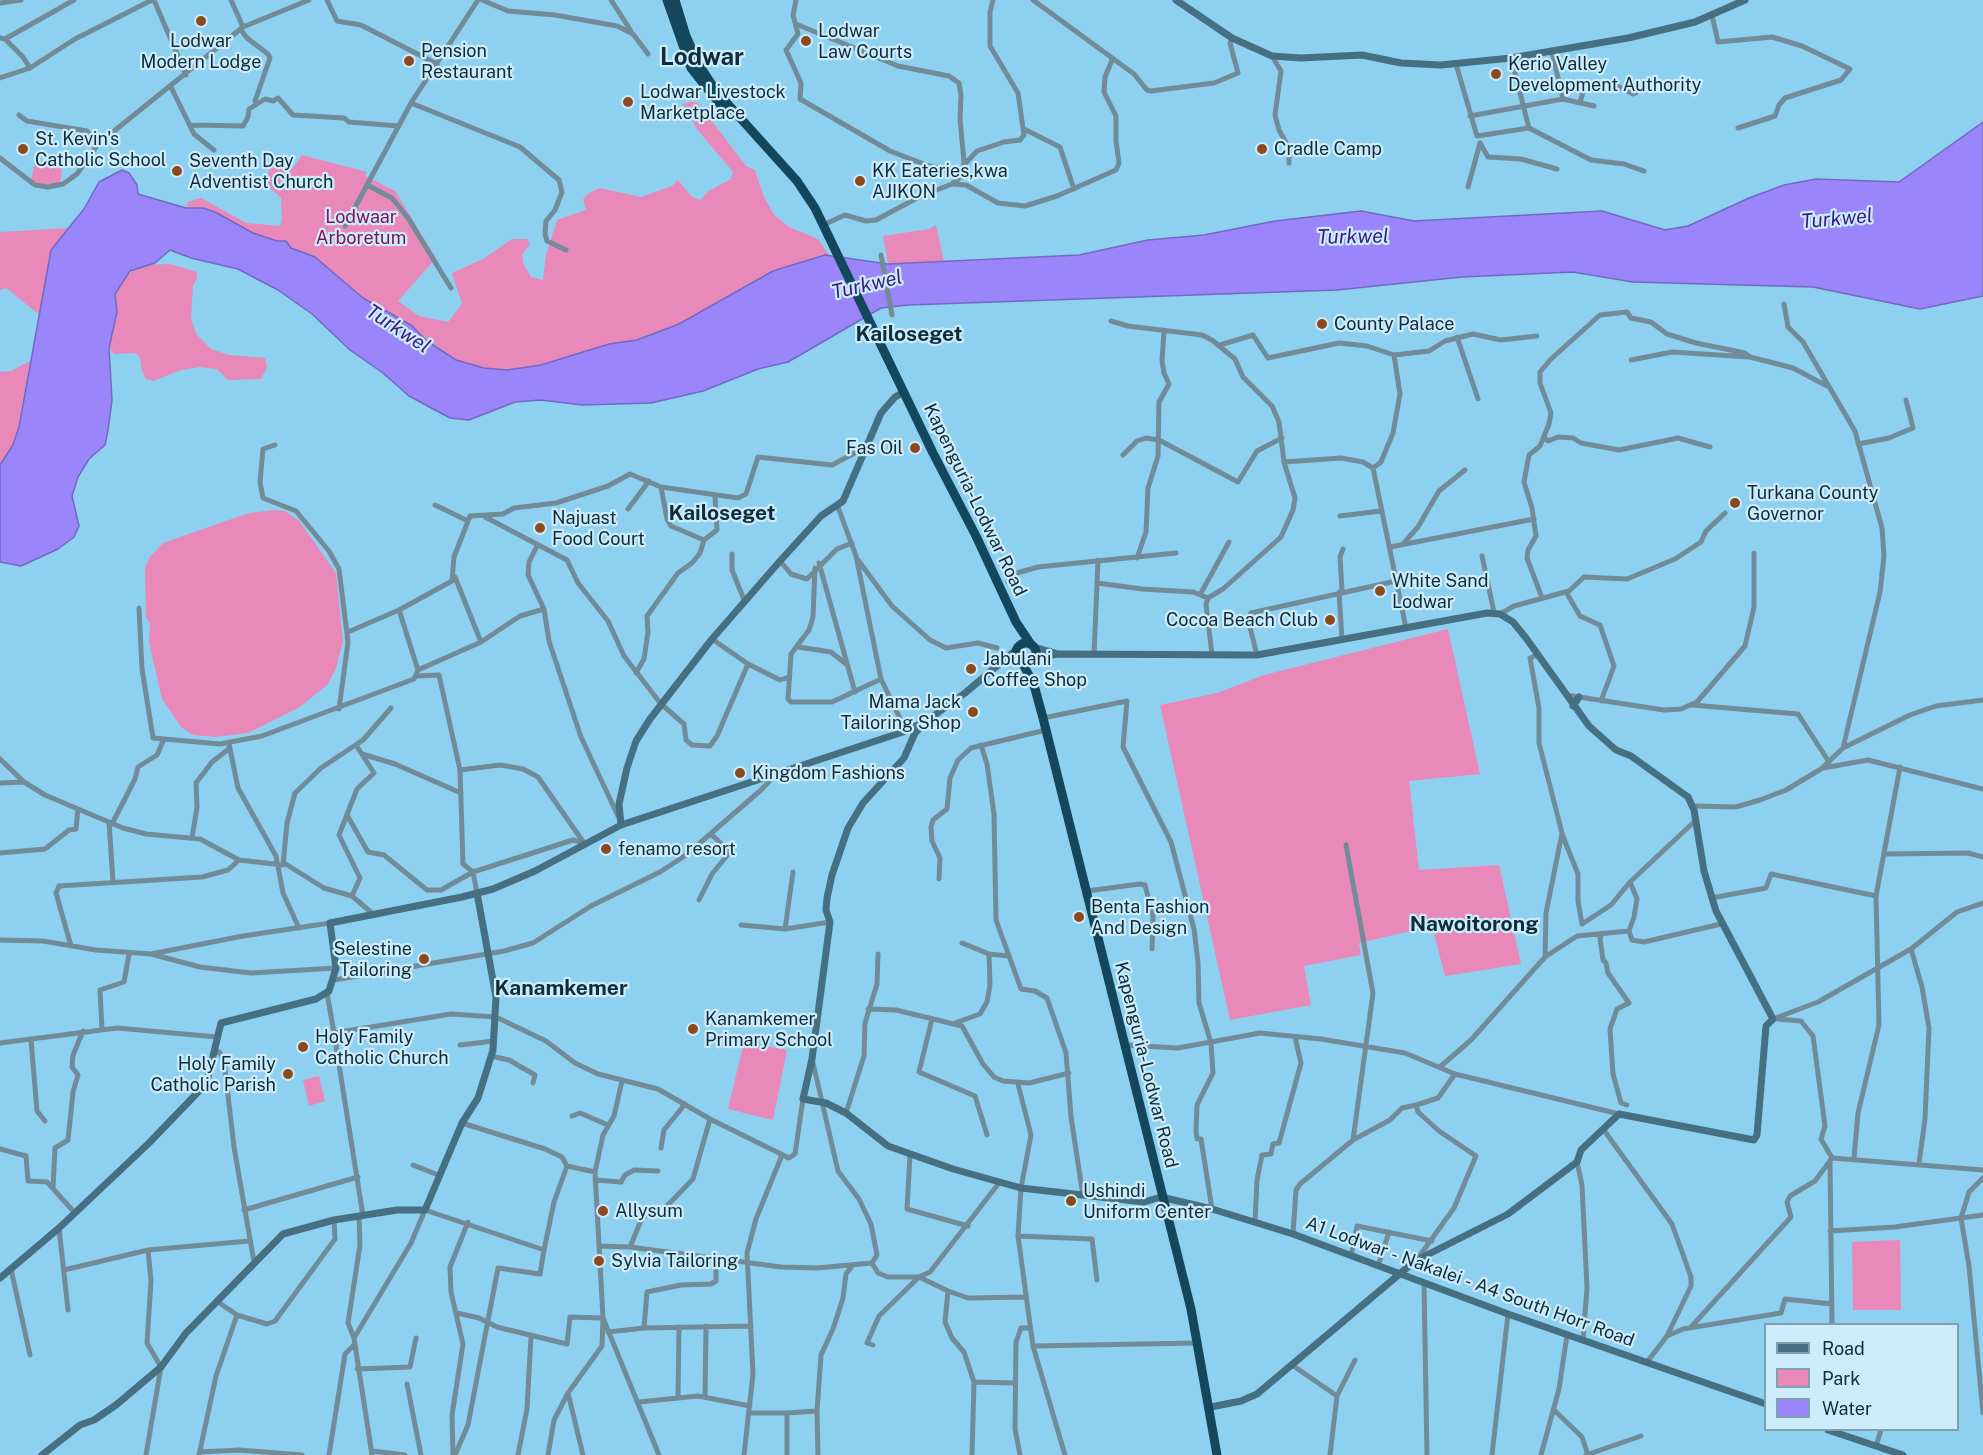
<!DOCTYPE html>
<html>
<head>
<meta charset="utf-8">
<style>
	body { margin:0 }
	#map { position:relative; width:1983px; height:1455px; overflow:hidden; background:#8ed0f0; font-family:"Public Sans",sans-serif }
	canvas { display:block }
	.legend { position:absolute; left:1764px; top:1323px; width:195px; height:108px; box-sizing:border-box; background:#ccecfc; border:2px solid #819fae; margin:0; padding:8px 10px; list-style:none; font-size:18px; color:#102c38 }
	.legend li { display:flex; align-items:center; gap:12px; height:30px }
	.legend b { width:30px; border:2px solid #819fae }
</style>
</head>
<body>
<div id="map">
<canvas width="1983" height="1455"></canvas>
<ul class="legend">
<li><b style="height:8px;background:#466f82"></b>Road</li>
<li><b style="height:16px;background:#e889b9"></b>Park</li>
<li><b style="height:16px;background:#9a85fb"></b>Water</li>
</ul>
</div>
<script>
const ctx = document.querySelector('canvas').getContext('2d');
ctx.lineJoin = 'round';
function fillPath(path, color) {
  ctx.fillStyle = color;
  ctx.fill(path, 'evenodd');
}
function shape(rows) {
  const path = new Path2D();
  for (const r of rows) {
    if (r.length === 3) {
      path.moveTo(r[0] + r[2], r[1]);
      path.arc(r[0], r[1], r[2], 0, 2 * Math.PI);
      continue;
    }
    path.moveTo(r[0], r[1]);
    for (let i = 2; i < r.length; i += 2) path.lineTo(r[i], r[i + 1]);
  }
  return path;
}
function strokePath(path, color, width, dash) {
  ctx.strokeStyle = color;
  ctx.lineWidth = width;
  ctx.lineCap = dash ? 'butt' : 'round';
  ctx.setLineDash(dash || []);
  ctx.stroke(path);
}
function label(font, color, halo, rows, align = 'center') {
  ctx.font = font + ' "Public Sans",sans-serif';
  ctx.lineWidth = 4.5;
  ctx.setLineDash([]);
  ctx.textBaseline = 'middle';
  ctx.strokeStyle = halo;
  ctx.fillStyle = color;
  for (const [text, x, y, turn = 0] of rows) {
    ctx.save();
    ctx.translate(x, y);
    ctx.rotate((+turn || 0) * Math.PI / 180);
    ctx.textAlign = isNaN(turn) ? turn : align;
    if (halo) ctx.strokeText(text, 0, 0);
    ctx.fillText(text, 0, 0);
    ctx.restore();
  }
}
const green = shape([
	[691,102,698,103,746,166,755,170,763,195,774,215,789,227,818,239,829,255,773,271,679,324,636,340,609,344,541,365,507,370,484,368,456,360,395,316,363,298,309,254,253,233,211,211,186,208,188,202,201,198,246,223,280,226,282,220,281,198,271,189,268,181,269,170,275,164,293,168,302,155,367,172,365,176,395,191,436,258,398,301,419,316,448,322,462,304,452,273,483,259,512,239,527,239,530,245,522,254,523,263,531,277,543,280,546,255,557,220,586,210,583,199,589,193,600,188,641,197,672,186,678,180,692,197,701,200,707,192,731,179,733,172,696,128,689,111,682,104],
	[38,160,62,165,61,180,57,184,40,184,31,181,35,161],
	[936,225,944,262,888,264,883,236,929,229],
	[70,228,51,250,41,316,6,288,0,290,0,232],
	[170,264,197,272,197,279,193,285,191,318,196,334,211,349,229,355,265,358,267,367,261,379,228,380,217,369,200,367,181,370,153,381,146,379,142,371,140,357,135,353,114,354,109,348,117,312,115,294,123,278,142,265],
	[30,361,16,439,0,465,0,372,11,371],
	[274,510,285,511,299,521,336,573,343,641,336,668,328,684,300,707,248,733,215,737,193,735,181,727,162,699,149,642,150,623,146,618,145,568,149,558,163,543,249,513],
	[1448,629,1480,774,1409,781,1419,870,1499,865,1521,964,1445,976,1432,926,1359,943,1361,955,1304,966,1311,1005,1230,1020,1160,705,1217,693,1264,675],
	[744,1042,787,1050,773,1120,728,1109],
	[319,1076,325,1101,309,1106,303,1080],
	[1900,1240,1901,1310,1853,1310,1852,1242]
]);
const water = shape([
	[1983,122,1983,296,1920,309,1813,287,1633,282,1573,272,1462,277,1337,290,908,305,881,308,788,362,758,369,703,391,651,403,582,405,541,400,515,402,469,420,450,418,409,396,383,373,350,350,312,314,278,290,238,269,191,258,170,250,155,263,130,271,115,294,117,312,109,348,112,400,108,430,105,445,89,459,78,477,72,496,79,526,74,537,58,549,21,566,0,562,0,465,13,445,19,427,51,250,84,209,99,182,122,170,129,173,137,185,138,194,186,208,203,208,215,212,253,233,277,241,286,241,291,248,315,257,363,298,411,325,427,341,456,360,484,368,507,370,541,365,609,344,637,340,679,324,773,271,825,255,888,264,1079,255,1148,240,1204,235,1275,221,1361,211,1414,221,1602,211,1665,230,1688,226,1749,198,1784,185,1816,179,1899,182,1983,122]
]);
const street = shape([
	[154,0,186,75],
	[231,0,243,27],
	[327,0,337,21,361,25,437,64],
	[482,0,508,11,555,15,617,26,633,34,648,54],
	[611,0,631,31],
	[796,0,793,15,798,34,786,50,801,83,800,99,890,151,929,166,962,173],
	[1033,0,1134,74,1147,90,1151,91,1214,83,1238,73,1230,43,1232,38],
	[0,3,21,0],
	[1712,15,1718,42,1772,37,1802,46,1850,69,1841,80,1785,98,1779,105,1775,116,1738,128],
	[796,24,898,66,949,76,959,83,961,95,960,119,964,162,962,176,952,184,919,197,876,220,866,221,845,215,823,225],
	[241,30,247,38,268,54,270,58,255,101],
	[0,38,5,39,23,57,30,68],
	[5,39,74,0],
	[1552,52,1563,99],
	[1272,56,1281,71,1275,115,1279,130,1289,148,1289,163],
	[1511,58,1529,128],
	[1456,64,1477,136,1529,128,1591,160,1624,164,1644,171],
	[0,78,30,68,75,39,152,0],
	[171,87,194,134,214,150],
	[411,103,520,147,559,180,562,192,555,210,546,221,545,234,547,241,566,250],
	[1580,103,1585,84,1609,82,1633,94,1636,93],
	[19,115,27,121,87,131,98,144],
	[1470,116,1563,99,1594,106],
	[191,125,243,126,248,117,249,109,265,99,273,101,278,98,293,115,344,118,349,122,399,126],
	[1024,129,1060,147,1074,189],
	[1480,143,1488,157,1521,159,1557,169],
	[0,158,35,185,48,187,63,184,77,174,98,144,243,27,309,0],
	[963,166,977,151,1004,142,1020,140,1024,135,1018,93,990,46,990,12,993,0],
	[952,184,966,185,998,203,1025,206,1057,196,1116,170,1119,163,1116,141,1116,116,1104,92,1105,77,1112,60],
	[367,185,392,198,408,218,451,288],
	[1468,187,1480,143],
	[345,226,411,103,478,0],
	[881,255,892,315],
	[1784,304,1788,327,1803,342,1855,431,1882,528,1884,556,1880,592,1843,748],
	[1111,321,1128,326,1202,335,1212,340,1235,359,1243,377,1272,406,1279,422,1284,462,1295,498,1293,510,1281,537,1223,589,1208,598,1206,604,1212,655],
	[1457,337,1478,399],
	[1220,345,1253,335,1268,358,1339,343,1367,346,1394,355,1400,394,1393,433,1381,462,1373,468],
	[1394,355,1429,351,1445,341,1473,334,1501,340,1537,336],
	[1631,360,1672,352,1750,357,1793,368,1827,386],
	[1544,437,1548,441,1558,437,1573,438,1581,443,1619,450,1678,438,1710,447],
	[1858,444,1889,438,1913,428,1906,400],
	[275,445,263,449,260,482,263,498,296,511,329,551,339,569,348,642,339,709],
	[1123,455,1137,441,1146,438,1159,440,1238,482,1257,451,1282,438],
	[1284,462,1341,458,1363,462,1373,468,1406,628],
	[661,487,667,519,671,526,704,540,717,530,715,496],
	[435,505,466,520],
	[838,507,856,556,881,679,906,731],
	[628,509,649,481],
	[1340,516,1381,511],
	[485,517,567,560,578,583,608,621,624,656,661,704,684,724,686,740,692,745,710,746,717,736,748,664],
	[1403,544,1418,527,1439,491,1465,470],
	[537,546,529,562,528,575,544,609,549,641,581,737,618,816],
	[1390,547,1534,519],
	[732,554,732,570,745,602],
	[1482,556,1494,612],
	[1137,558,1146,532,1148,488,1158,456,1159,402,1169,384,1164,373,1162,361,1164,331],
	[858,560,892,606,930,640,946,648,978,643,997,648],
	[780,561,791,574,807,579,837,549,852,543],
	[819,563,855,692],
	[815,568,813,617,809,630,791,654,788,699,791,702,832,702,881,679],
	[455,577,481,642],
	[1008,582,1017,573,1038,567,1176,553],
	[1097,583,1142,589,1193,592,1208,598],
	[1342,591,1340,557,1343,549],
	[1339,592,1342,640],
	[1566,592,1580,616,1600,625,1614,666,1601,701],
	[1201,593,1229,542],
	[1542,598,1527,558,1528,550,1536,536,1532,508,1524,482,1529,455,1540,446,1549,424,1551,413,1540,383,1540,372,1551,359,1600,315,1627,312,1631,318,1651,322,1667,334,1696,343,1745,353,1750,357],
	[139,608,142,669,153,738,220,744,262,736,414,679,418,670,399,610],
	[1500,614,1514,606,1569,591,1584,577,1627,579,1675,559,1701,542,1706,531,1725,513],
	[348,632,399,610,452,581,454,557,470,516,503,514,514,508,556,503,608,486,630,474,661,487,738,498,746,494,758,457,832,465,864,448],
	[712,639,748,664,780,680,789,677],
	[798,647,831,652,846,664],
	[1094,654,1098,560],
	[1257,655,1248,619,1251,613,1396,581],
	[418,670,481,642,520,616,544,609],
	[636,673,644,659,648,632,647,616,678,573,692,563,700,553,704,540],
	[1566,695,1664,710,1681,709,1697,702,1745,646,1754,607,1754,553],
	[1692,705,1798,714,1829,762],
	[1043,718,1127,701,1123,747,1171,842,1194,929,1198,962,1199,1003,1211,1043,1213,1073,1197,1105,1196,1131,1197,1139,1201,1139,1212,1209],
	[229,744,238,788,276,856,283,893,299,928],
	[356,745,374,773,357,789,339,835,360,878,352,896,373,914],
	[981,745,987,764,994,814,996,920,1021,989,1035,991,1047,998,1066,1053,1071,1117,1083,1196],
	[362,754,395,764,461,793],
	[0,759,24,782],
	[1823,768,1868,760,1983,789],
	[460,770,500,765,523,769,538,777,584,843,573,840,473,872,477,893],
	[0,783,24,782,45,795,123,828,146,834,200,839,239,860,283,865,287,823,295,793,321,768,363,740,391,708],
	[1692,806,1736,807,1760,800,1786,790,1821,769,1843,748,1910,715,1936,706,1983,700],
	[347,815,368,852,384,855,427,890,441,890,473,872,463,864,460,770,439,675,417,676],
	[109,822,113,882],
	[112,824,135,779,138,767,157,755,164,739],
	[1562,834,1578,874,1578,901,1582,924,1611,905,1630,882,1695,821],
	[192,838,197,807,196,783,212,762,230,748],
	[1346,845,1373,993,1353,1140],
	[0,853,45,849,69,830,76,829,78,809],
	[1885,854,1968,853,1983,857],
	[284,863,324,888,352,896],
	[939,879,940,858,932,841,931,827,933,820,947,809,950,778,958,760,971,748,1046,730],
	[1630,882,1637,899,1634,917,1629,931,1632,940,1644,942,1721,924],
	[1087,891,1140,884,1145,885,1153,917,1152,949],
	[1711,898,1766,888,1771,874,1876,896],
	[699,900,712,874,730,852,711,834],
	[741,925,785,929,830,922],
	[785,929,793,872],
	[1602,933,1600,938,1603,960,1606,963,1608,973,1629,1003,1617,1009,1610,1029,1613,1074,1621,1103,1627,1105],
	[0,940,43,941,96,950,151,954,243,936,330,923],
	[962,943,989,954,1009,956],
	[71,946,56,893,59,886,202,877,228,870,239,860],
	[1911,949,1922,987,1929,1028,1925,1119,1919,1163],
	[151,954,200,967,251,973,336,968],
	[1545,957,1577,936,1629,931],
	[334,980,504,951,533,943,591,906,660,872,686,855,761,790,775,775],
	[327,993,334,1033,451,1014,496,1017,546,1041,575,1063,598,1074,658,1089,710,1119,789,1158,795,1154,803,1099],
	[868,1009,896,1010,962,1026,983,1064,994,1077,1003,1081,1029,1083,1069,1073],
	[932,1019,919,1072,975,1096,987,1135],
	[1773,1019,1818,1002,1911,949,1957,912,1983,903],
	[1778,1019,1801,1021,1813,1036,1825,1126,1821,1139,1832,1158],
	[955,1023,980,1014,987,1002,990,985,989,954],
	[102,1029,100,990,124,982,129,954],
	[334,1033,363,1216],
	[31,1040,37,1111,45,1121],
	[0,1043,117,1028,217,1037],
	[460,1045,494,1041],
	[1125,1045,1178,1048,1260,1033,1321,1039,1405,1053,1455,1074,1619,1114],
	[215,1050,220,1053,224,1061,234,1147,254,1262],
	[491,1056,509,1060,535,1075,533,1083],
	[813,1063,838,1171,859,1199,871,1224,877,1255,872,1263],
	[1441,1066,1471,1040,1545,957,1546,913,1562,833,1539,743,1539,708,1530,658,1537,655],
	[1018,1084,1031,1135,1021,1188,1018,1236,1092,1239,1097,1280],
	[846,1113,864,1056,865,1023,877,984,878,954],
	[572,1116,580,1113,608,1125],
	[462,1123,545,1149,562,1157,567,1166,595,1172,603,1318,659,1455],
	[1603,1129,1672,1224,1691,1277,1691,1286,1667,1336],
	[661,1148,664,1130,685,1104],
	[0,1149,26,1156,28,1181,47,1182,75,1213],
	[910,1155,907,1209,968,1226],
	[1854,1158,1858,1113,1879,1025,1876,896,1900,767],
	[1577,1162,1582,1185,1587,1288,1583,1340],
	[1830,1162,1832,1324],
	[413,1165,438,1175],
	[595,1172,603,1135,614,1116,622,1081],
	[1983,1178,1969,1192,1961,1218,1969,1266,1983,1413],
	[595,1180,621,1182,625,1175,634,1170,658,1171],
	[53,1188,55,1148,68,1140,73,1092,78,1075,72,1067,73,1055,83,1031],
	[244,1210,358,1177],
	[1255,1222,1257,1180,1262,1155,1271,1154,1273,1144,1279,1143,1301,1063,1295,1037],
	[59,1228,68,1310],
	[1830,1231,1895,1227,1983,1215],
	[1293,1234,1296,1190,1300,1184,1353,1140,1390,1120,1402,1108,1416,1105],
	[1018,1236,1033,1346,1065,1455],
	[599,1246,630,1247,781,1267,817,1268,872,1263,878,1273,888,1277,919,1277,930,1272,999,1183],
	[630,1247,642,1218,647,1214,662,1211,693,1179,710,1119],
	[1351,1256,1357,1226,1432,1241],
	[1418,1258,1454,1208,1476,1156,1439,1131,1418,1112,1416,1105,1438,1098,1455,1074],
	[1378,1266,1389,1232],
	[11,1269,30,1355],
	[64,1270,148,1250,249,1241],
	[1424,1283,1427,1455],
	[948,1291,968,1298,1026,1297],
	[457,1313,479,1318,497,1327,567,1344,570,1317,603,1318,602,1346,568,1393,554,1420,548,1455],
	[237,1315,267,1324,275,1321,335,1239,334,1220],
	[1691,1327,1791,1217,1787,1202,1790,1196,1815,1181,1832,1158,1983,1170],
	[644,1328,647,1292,681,1285,711,1284,716,1281,716,1258],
	[608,1332,644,1328,751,1326],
	[354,1338,348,1323,360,1245,359,1216],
	[873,1345,867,1343,879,1316,919,1277,948,1291,945,1322,952,1338,964,1352,974,1382],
	[1033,1346,1197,1343],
	[1647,1362,1667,1336,1683,1329,1781,1313,1785,1299,1832,1304],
	[1292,1365,1337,1396],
	[357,1369,410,1367,416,1338],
	[407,1384,421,1455],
	[568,1393,583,1455],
	[705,1397,706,1326],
	[678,1398,679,1327],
	[639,1402,698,1396,750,1406],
	[1554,1410,1582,1437,1588,1455],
	[817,1411,818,1455],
	[749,1413,787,1413],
	[1876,1446,1881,1430],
	[372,1451,405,1455],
	[200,1452,239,1450,302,1455],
	[146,1455,161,1367,147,1343,151,1281,148,1250],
	[199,1455,216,1376,237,1315,218,1302],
	[329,1455,345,1354,353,1346],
	[372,1455,354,1338,411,1243,425,1210,544,1250,554,1202,567,1166],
	[453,1455,452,1415,463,1344,451,1292,450,1267,468,1222],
	[455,1455,468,1425,498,1268,540,1274,544,1250],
	[518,1455,527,1409,531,1336],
	[744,1455,753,1374,747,1253,756,1219,782,1155],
	[787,1455,787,1413,817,1411,821,1355,833,1329,843,1298,846,1274,852,1266],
	[972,1455,974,1382,1014,1383],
	[1020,1455,1015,1429,1016,1342,1021,1328,1029,1328],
	[1330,1455,1337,1396,1355,1360],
	[1492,1455,1508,1314],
	[1541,1455,1559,1389,1567,1335],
	[1586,1455,1641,1436]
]);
const secondary = shape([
	[1176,0,1232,38,1272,56,1301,58,1362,55,1401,63,1441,65,1511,58,1628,38,1695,22,1745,0],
	[1034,647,1055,653],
	[1035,658,1058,654,1257,655,1487,613,1500,614,1513,622,1526,638,1589,726,1616,750,1631,756,1688,797,1694,810,1704,871,1716,911,1773,1019,1766,1026,1757,1135,1754,1140,1619,1114,1581,1150,1577,1162,1508,1214,1415,1261,1257,1394,1241,1401,1211,1407],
	[1573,706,1579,697],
	[928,720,915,733,904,758,863,803,848,828,832,875,827,898,826,910,830,922,812,1059,803,1099,826,1103,846,1113,888,1146,953,1169,1021,1188,1144,1202,1161,1197,1212,1209,1293,1234,1508,1314,1766,1404],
	[621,825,619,804,627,768,636,741,650,719,712,639,780,561,821,516,843,501,881,413,895,397,904,392],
	[0,1278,59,1228,149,1143,200,1090,208,1077,221,1023,316,999,329,991,336,968,330,923,462,897,493,889,535,871,621,825,906,731,928,720,965,693,1016,650],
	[1828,1430,1903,1455],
	[42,1455,80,1425,94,1420,116,1405,161,1367,186,1333,283,1234,334,1220,397,1210,425,1210,462,1123,478,1098,493,1050,496,997,477,893]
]);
const highway = shape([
	[667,0,691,68,722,107],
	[675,0,686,36,699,65,716,91,797,181,815,208,933,453,976,536,1016,622,1030,643],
	[1026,653,10],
	[1022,662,1034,685,1043,718,1191,1309,1217,1455]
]);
const markers = [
	[201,21,6,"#8d491e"],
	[806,41,6,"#8d491e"],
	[409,61,6,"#8d491e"],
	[1496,74,6,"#8d491e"],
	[628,102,6,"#8d491e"],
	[23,149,6,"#8d491e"],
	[1262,149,6,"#8d491e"],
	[177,171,6,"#8d491e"],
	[860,181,6,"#8d491e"],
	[1322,324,6,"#8d491e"],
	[915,448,6,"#8d491e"],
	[1735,503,6,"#8d491e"],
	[540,528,6,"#8d491e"],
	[1380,591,6,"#8d491e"],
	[1330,620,6,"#8d491e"],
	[971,669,6,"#8d491e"],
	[973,712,6,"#8d491e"],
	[740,773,6,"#8d491e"],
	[606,849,6,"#8d491e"],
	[1079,917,6,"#8d491e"],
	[424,959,6,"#8d491e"],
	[693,1029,6,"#8d491e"],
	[303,1047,6,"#8d491e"],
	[288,1074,6,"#8d491e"],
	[1071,1201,6,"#8d491e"],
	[603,1211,6,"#8d491e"],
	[599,1261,6,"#8d491e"]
];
const poiNames = [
	["Lodwar",818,31],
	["Law Courts",818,52],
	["Lodwar",201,41,"center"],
	["Modern Lodge",201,62,"center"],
	["Pension",421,51],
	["Restaurant",421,72],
	["Kerio Valley",1508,64],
	["Development Authority",1508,85],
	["Lodwar Livestock",640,92],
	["Marketplace",640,113],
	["St. Kevin's",35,139],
	["Catholic School",35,160],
	["Cradle Camp",1274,149],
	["Seventh Day",189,161],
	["Adventist Church",189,182],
	["KK Eateries,kwa",872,171],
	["AJIKON",872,192],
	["County Palace",1334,324],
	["Fas Oil",903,448,"right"],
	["Turkana County",1747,493],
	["Governor",1747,514],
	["Najuast",552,518],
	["Food Court",552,539],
	["White Sand",1392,581],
	["Lodwar",1392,602],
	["Cocoa Beach Club",1318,620,"right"],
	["Jabulani",983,659],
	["Coffee Shop",983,680],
	["Mama Jack",961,702,"right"],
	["Tailoring Shop",961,723,"right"],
	["Kingdom Fashions",752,773],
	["fenamo resort",618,849],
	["Benta Fashion",1091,907],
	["And Design",1091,928],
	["Selestine",412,949,"right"],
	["Tailoring",412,970,"right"],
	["Kanamkemer",705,1019],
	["Primary School",705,1040],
	["Holy Family",315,1037],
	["Catholic Church",315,1058],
	["Holy Family",276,1064,"right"],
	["Catholic Parish",276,1085,"right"],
	["Ushindi",1083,1191],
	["Uniform Center",1083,1212],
	["Allysum",615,1211],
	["Sylvia Tailoring",611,1261]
];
const parkNames = [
	["Lodwaar",361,217],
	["Arboretum",361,238]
];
const streetNames = [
	["Kapenguria-Lodwar Road",975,500,64],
	["Kapenguria-Lodwar Road",1146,1065,76],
	["A1 Lodwar - Nakalei - A4 South Horr Road",1470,1282,20]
];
const waterNames = [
	["Turkwel",1837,219,-5],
	["Turkwel",1353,237,-1],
	["Turkwel",867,285,-13],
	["Turkwel",398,329,33]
];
const quarterNames = [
	["Kailoseget",909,335],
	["Kailoseget",722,514],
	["Nawoitorong",1474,925],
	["Kanamkemer",561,989]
];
const districtNames = [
	["Lodwar",702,58]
];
fillPath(green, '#e889b9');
fillPath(water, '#9a85fb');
strokePath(water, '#716ac0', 1.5);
strokePath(street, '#718b98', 5);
strokePath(secondary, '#466f82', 7);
strokePath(highway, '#13475c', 9);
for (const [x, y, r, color] of markers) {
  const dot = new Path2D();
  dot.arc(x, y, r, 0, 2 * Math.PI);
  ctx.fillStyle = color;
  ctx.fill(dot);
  strokePath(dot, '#ccecfc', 2);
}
label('18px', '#102c38', '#ccecfc', poiNames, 'left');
label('18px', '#831157', '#ccecfc', parkNames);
label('18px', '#102c38', '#ccecfc', streetNames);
label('italic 20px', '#3b1a81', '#ccecfc', waterNames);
label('bold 21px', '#102c38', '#ccecfc', quarterNames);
label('bold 24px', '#102c38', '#ccecfc', districtNames);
</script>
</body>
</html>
